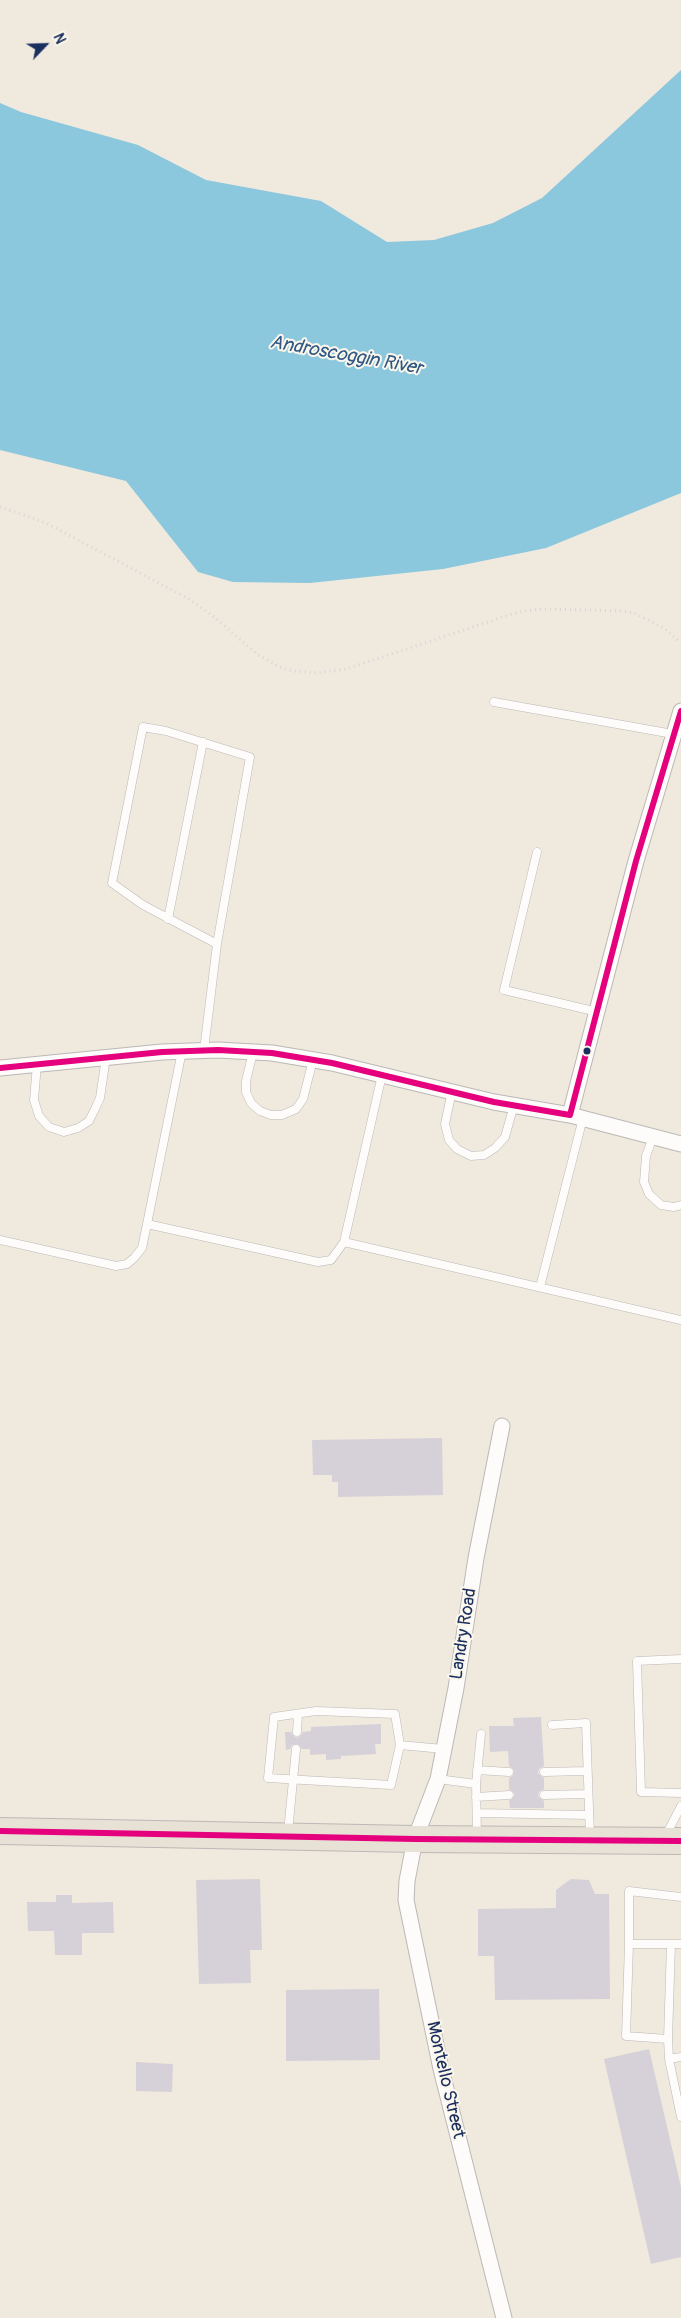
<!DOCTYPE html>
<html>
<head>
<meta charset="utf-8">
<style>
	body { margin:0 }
	#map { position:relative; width:681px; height:2318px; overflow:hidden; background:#f0e9de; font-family:Pangolin,sans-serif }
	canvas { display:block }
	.north { position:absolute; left:20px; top:20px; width:50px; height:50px; -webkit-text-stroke:4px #fbf7ec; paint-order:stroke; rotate:66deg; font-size:14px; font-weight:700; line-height:20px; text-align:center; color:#1b2f5e }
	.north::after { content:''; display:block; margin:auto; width:18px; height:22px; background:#1b2f5e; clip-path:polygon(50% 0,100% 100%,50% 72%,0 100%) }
</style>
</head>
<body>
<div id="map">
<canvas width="681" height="2318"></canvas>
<div class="north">N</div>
</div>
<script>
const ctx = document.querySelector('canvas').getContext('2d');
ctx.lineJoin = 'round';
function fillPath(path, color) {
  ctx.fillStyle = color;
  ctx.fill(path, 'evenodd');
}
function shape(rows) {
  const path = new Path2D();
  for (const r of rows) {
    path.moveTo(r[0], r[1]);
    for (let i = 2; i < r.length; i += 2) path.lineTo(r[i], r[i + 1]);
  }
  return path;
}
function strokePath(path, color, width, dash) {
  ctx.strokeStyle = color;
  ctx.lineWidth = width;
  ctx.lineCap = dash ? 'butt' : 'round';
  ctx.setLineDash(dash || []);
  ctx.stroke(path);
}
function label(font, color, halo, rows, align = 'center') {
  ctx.font = font + ' Pangolin,sans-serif';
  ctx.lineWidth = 4;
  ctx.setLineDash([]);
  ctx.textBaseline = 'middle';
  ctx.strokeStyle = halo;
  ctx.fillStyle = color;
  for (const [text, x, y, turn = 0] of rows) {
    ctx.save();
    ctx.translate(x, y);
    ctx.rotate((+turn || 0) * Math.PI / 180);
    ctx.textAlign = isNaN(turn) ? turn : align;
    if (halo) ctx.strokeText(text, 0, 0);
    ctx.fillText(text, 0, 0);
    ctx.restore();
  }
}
const water = shape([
	[681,70,681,493,546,548,443,569,310,583,233,582,198,572,126,481,0,450,0,103,21,112,138,145,206,180,321,201,387,242,434,240,493,223,542,198]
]);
const building = shape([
	[442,1438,443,1495,338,1497,338,1482,332,1482,332,1475,313,1475,312,1440],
	[541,1717,544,1766,539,1769,538,1773,544,1778,544,1789,539,1792,538,1796,544,1801,544,1808,510,1808,509,1801,515,1795,513,1792,509,1789,509,1778,513,1775,514,1770,509,1766,508,1751,490,1752,489,1726,514,1726,513,1718],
	[381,1724,381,1744,375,1744,376,1754,341,1756,341,1759,326,1760,326,1754,310,1755,310,1749,302,1749,297,1744,292,1745,290,1749,286,1750,285,1732,291,1732,294,1736,297,1738,301,1735,303,1732,311,1731,311,1727],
	[260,1879,262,1950,250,1950,251,1983,199,1984,196,1880],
	[571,1879,589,1880,595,1894,609,1894,610,1999,495,2000,494,1956,478,1956,478,1909,556,1908,556,1890],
	[56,1895,72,1895,72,1903,113,1902,114,1933,82,1933,82,1955,55,1955,54,1931,28,1931,27,1902,56,1902],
	[379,1989,380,2060,286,2061,286,1990],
	[649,2049,681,2187,681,2257,651,2264,604,2059],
	[136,2062,173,2064,172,2092,136,2091]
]);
const path = shape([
	[0,507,46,523,187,598,212,615,258,655,280,667,292,671,317,673,346,669,515,613,539,609,624,611,634,613,664,628,681,643]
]);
const lane = shape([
	[494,702,673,734],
	[537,852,504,990,598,1012],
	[168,919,203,742],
	[204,1050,217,944,250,757,166,731,143,727,112,883,143,905,217,944],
	[253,1052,246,1081,246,1092,251,1103,260,1111,271,1115,282,1115,296,1109,303,1099,313,1060],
	[37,1064,34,1100,39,1116,49,1127,64,1132,78,1128,89,1121,95,1109,100,1098,106,1057],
	[452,1091,445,1124,449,1140,457,1149,471,1156,484,1155,495,1148,505,1137,514,1105],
	[653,1137,646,1156,644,1182,649,1194,661,1205,674,1207,681,1205],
	[147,1224,182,1051],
	[0,1240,116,1266,127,1264,134,1258,142,1248,147,1224,318,1262,331,1260,344,1242,681,1320],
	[344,1242,382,1075],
	[540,1287,583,1118],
	[681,1659,637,1661,641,1792,681,1793],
	[552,1725,586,1723,590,1836],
	[297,1732,298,1714],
	[400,1745,391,1785,268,1778,274,1717,316,1711,395,1714,400,1745,443,1749],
	[477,1770,509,1772],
	[544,1772,586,1771],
	[438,1779,476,1784],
	[544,1795,588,1794],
	[476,1797,509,1795],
	[477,1813,589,1815],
	[288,1832,296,1749],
	[477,1835,476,1784,481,1734],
	[665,1837,681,1806],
	[681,1897,629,1891,629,1944,681,1944],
	[629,1944,626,2036,668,2039,671,1944],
	[668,2039,669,2059],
	[681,2057,669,2059,681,2117]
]);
const street = shape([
	[0,1068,162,1052,218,1050,272,1053,332,1063,494,1102,570,1115,681,1144],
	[570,1115,636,861,681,711],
	[502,1426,476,1558,456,1688,438,1779,415,1839,407,1881,406,1900,441,2069,504,2318]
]);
const highway = shape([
	[0,1831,415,1839,681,1841]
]);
const bus1 = shape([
	[0,1068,162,1052,218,1050,272,1053,332,1063,494,1102,570,1115],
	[570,1115,636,861,681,711],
	[0,1831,415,1839,681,1841]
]);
const markers = [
	[587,1051,4.5,"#1b2f5e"]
];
const streetNames = [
	["Landry Road",464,1634,-81],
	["Montello Street",445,2080,77]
];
const waterNames = [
	["Androscoggin River",346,356,10]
];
fillPath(water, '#8bc7dd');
fillPath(building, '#d6d1d8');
strokePath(lane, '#bbb8b5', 9);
strokePath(street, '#bbb8b5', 17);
strokePath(highway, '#bbb8b5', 28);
strokePath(path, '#d6d6d6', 3, [1, 4]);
strokePath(lane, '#fdfcfa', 8);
strokePath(street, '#fdfcfa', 15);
strokePath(highway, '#e8e2d6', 26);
strokePath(bus1, '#e5007d', 6);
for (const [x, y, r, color] of markers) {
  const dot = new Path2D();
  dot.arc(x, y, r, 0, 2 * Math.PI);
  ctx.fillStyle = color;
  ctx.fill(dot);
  strokePath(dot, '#fbf7ec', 2);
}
label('18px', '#1b2f5e', '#fbf7ec', streetNames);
label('italic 19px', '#305884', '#fbf7ec', waterNames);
</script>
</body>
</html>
